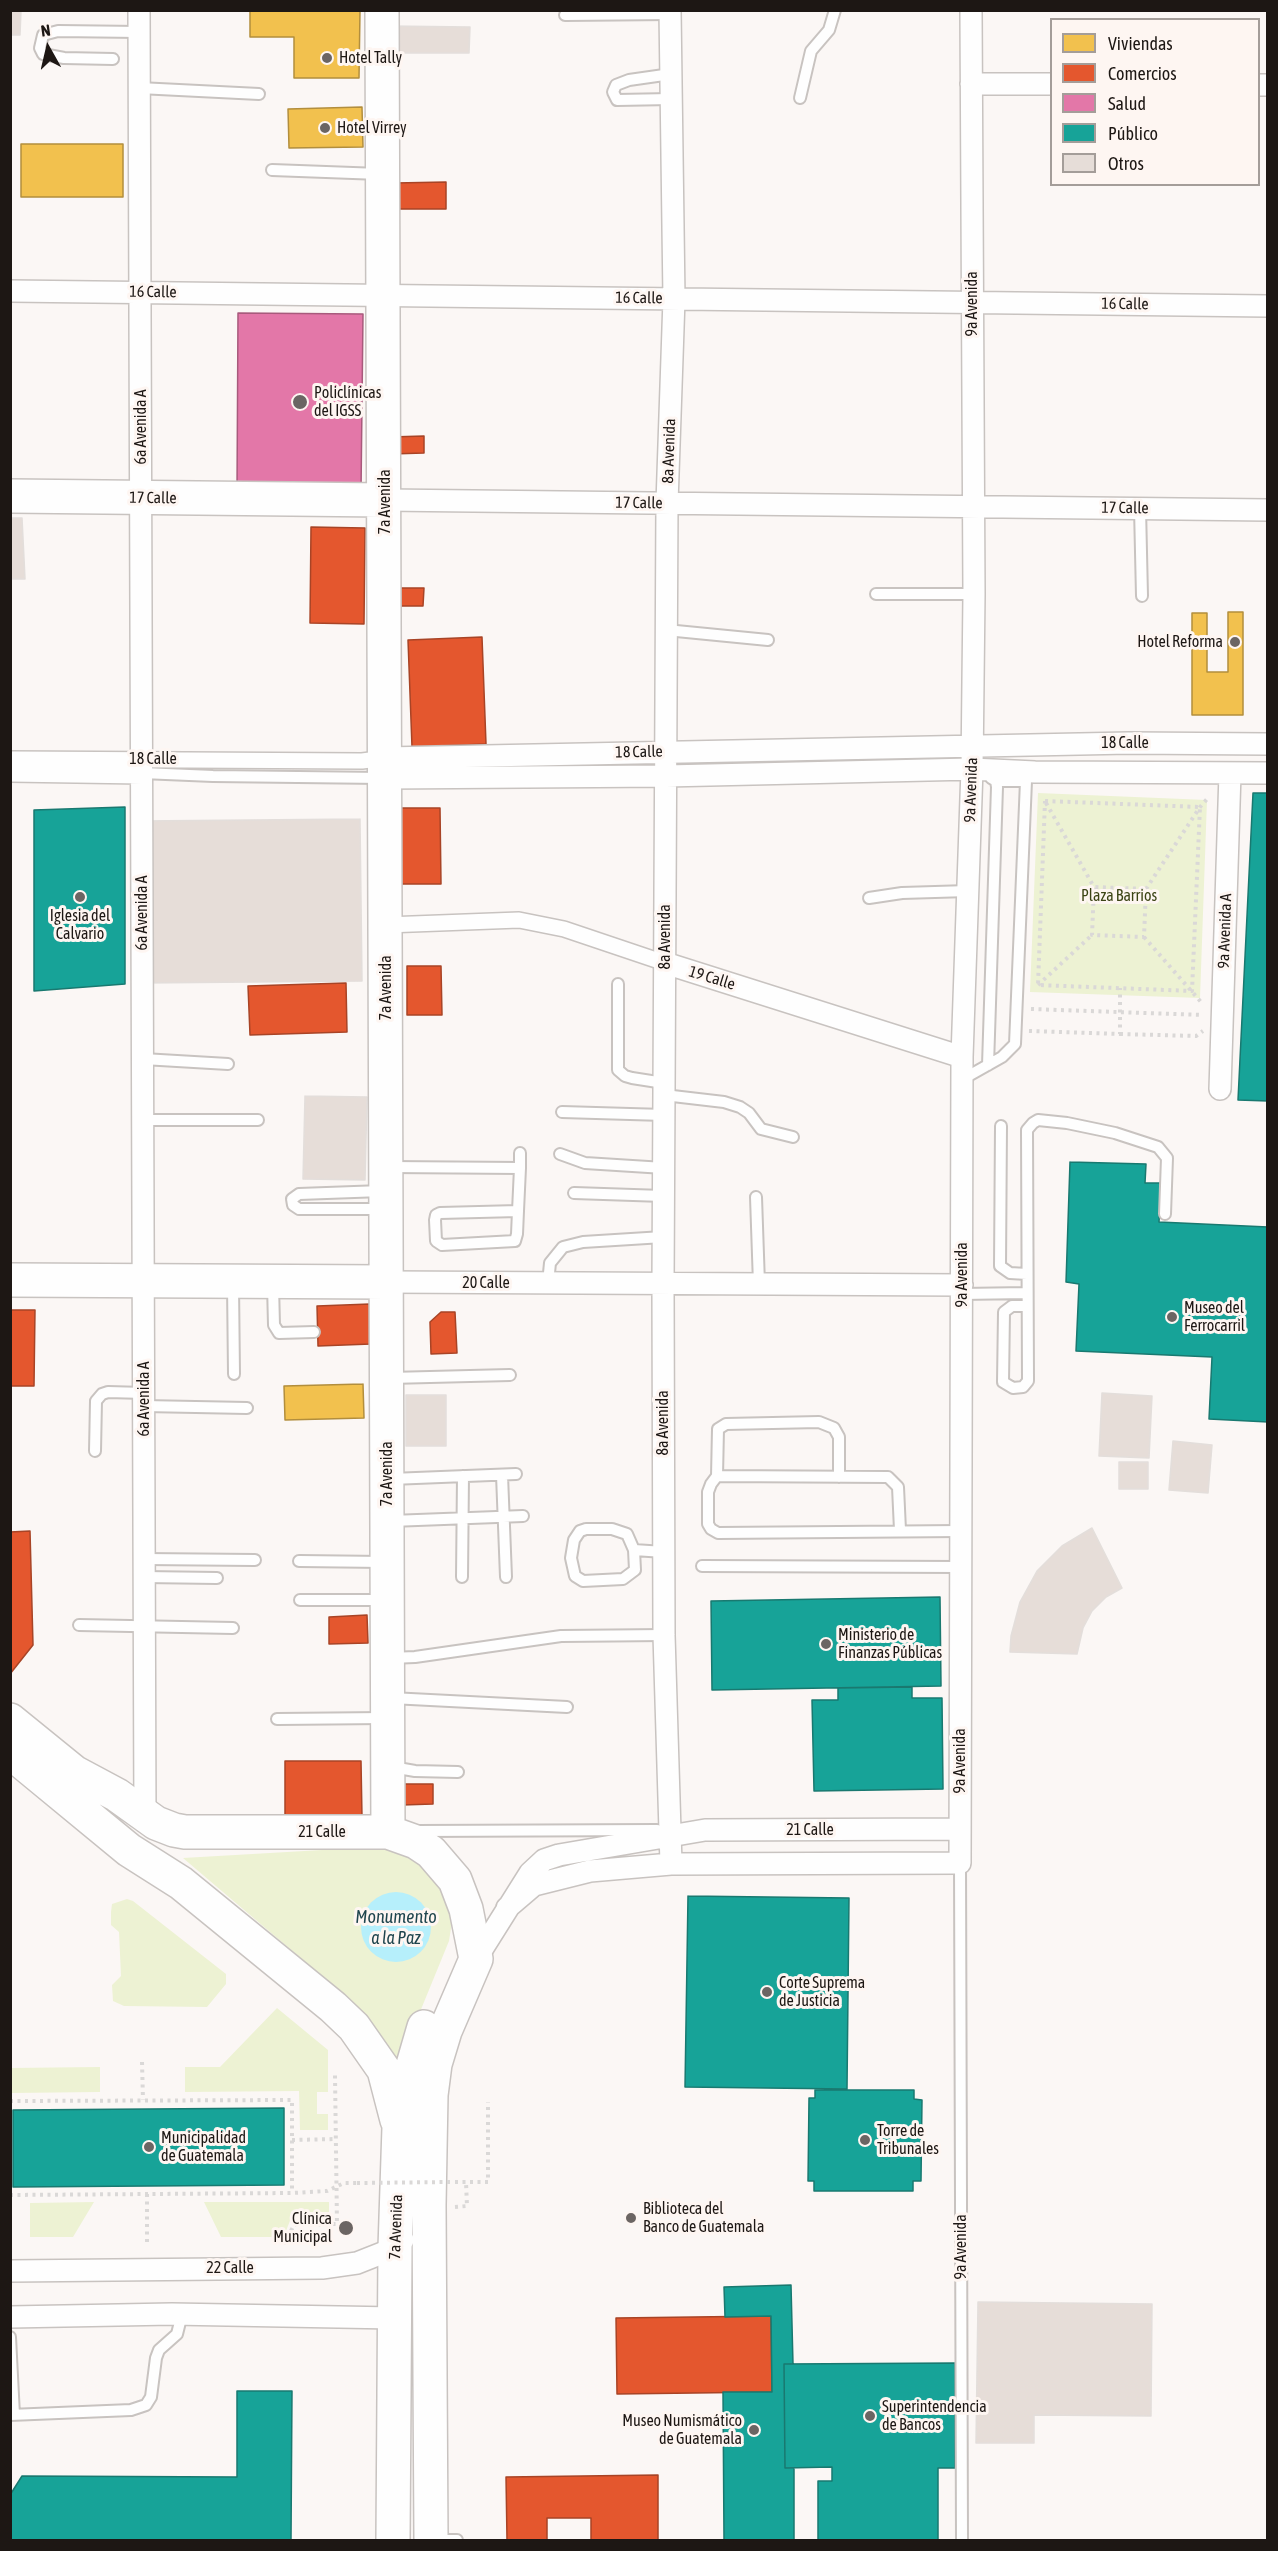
<!DOCTYPE html>
<html>
<head>
<meta charset="utf-8">
<style>
	body { margin:0 }
	#map { position:relative; width:1278px; height:2551px; overflow:hidden; background:#fbf7f5; font-family:"Asap Condensed",sans-serif }
	canvas { display:block }
	.frame { position:absolute; inset:0; border:12px solid #1d1714; pointer-events:none }
	.legend { position:absolute; left:1050px; top:18px; width:210px; height:168px; box-sizing:border-box; background:#fef6f2; border:2px solid #a49d99; margin:0; padding:8px 10px; list-style:none; font-size:18px; color:#1d1714 }
	.legend li { display:flex; align-items:center; gap:12px; height:30px }
	.legend b { width:30px; border:2px solid #a49d99 }
	.north { position:absolute; left:18px; top:18px; width:60px; height:60px; -webkit-text-stroke:4px #fef6f2; paint-order:stroke; rotate:352deg; font-size:16px; font-weight:700; line-height:24px; text-align:center; color:#1d1714 }
	.north::after { content:''; display:block; margin:auto; width:21px; height:27px; background:#1d1714; clip-path:polygon(50% 0,100% 100%,50% 72%,0 100%) }
</style>
</head>
<body>
<div id="map">
<canvas width="1278" height="2551"></canvas>
<div class="frame"></div>
<ul class="legend">
<li><b style="height:16px;background:#f2c14e"></b>Viviendas</li>
<li><b style="height:16px;background:#e4572e"></b>Comercios</li>
<li><b style="height:16px;background:#e377a8"></b>Salud</li>
<li><b style="height:16px;background:#17a398"></b>Público</li>
<li><b style="height:16px;background:#e6ddd8"></b>Otros</li>
</ul>
<div class="north">N</div>
</div>
<script>
const ctx = document.querySelector('canvas').getContext('2d');
ctx.lineJoin = 'round';
function fillPath(path, color) {
  ctx.fillStyle = color;
  ctx.fill(path, 'evenodd');
}
function shape(rows) {
  const path = new Path2D();
  for (const r of rows) {
    if (r.length === 3) {
      path.moveTo(r[0] + r[2], r[1]);
      path.arc(r[0], r[1], r[2], 0, 2 * Math.PI);
      continue;
    }
    path.moveTo(r[0], r[1]);
    for (let i = 2; i < r.length; i += 2) path.lineTo(r[i], r[i + 1]);
  }
  return path;
}
function strokePath(path, color, width, dash) {
  ctx.strokeStyle = color;
  ctx.lineWidth = width;
  ctx.lineCap = dash ? 'butt' : 'round';
  ctx.setLineDash(dash || []);
  ctx.stroke(path);
}
function label(font, color, halo, rows, align = 'center') {
  ctx.font = font + ' "Asap Condensed",sans-serif';
  ctx.lineWidth = 6;
  ctx.setLineDash([]);
  ctx.textBaseline = 'middle';
  ctx.strokeStyle = halo;
  ctx.fillStyle = color;
  for (const [text, x, y, turn = 0] of rows) {
    ctx.save();
    ctx.translate(x, y);
    ctx.rotate((+turn || 0) * Math.PI / 180);
    ctx.textAlign = isNaN(turn) ? turn : align;
    if (halo) ctx.strokeText(text, 0, 0);
    ctx.fillText(text, 0, 0);
    ctx.restore();
  }
}
const green = shape([
	[1038,793,1207,800,1200,998,1030,992],
	[374,1847,392,1849,409,1854,444,1886,452,1922,449,1941,397,2068,377,2032,357,2006,183,1858],
	[127,1899,133,1901,226,1974,226,1984,207,2007,124,2006,113,2001,112,1985,121,1976,119,1932,111,1925,111,1912,112,1904],
	[277,2008,328,2050,328,2092,317,2092,317,2114,328,2114,328,2130,300,2130,299,2091,185,2092,185,2067,220,2067],
	[100,2067,100,2092,11,2093,11,2068],
	[94,2202,73,2237,30,2237,30,2203],
	[204,2202,329,2202,329,2212,316,2212,316,2216,291,2218,286,2231,275,2237,221,2237]
]);
const water = shape([
	[396,1927,35]
]);
const homes = shape([
	[250,10,360,10,359,78,294,78,294,37,250,37,250,10],
	[362,107,363,147,289,148,288,109,362,107],
	[21,144,123,144,123,197,21,197,21,144],
	[1228,612,1243,612,1243,715,1192,715,1192,613,1207,613,1207,672,1228,672,1228,612],
	[363,1384,364,1418,285,1420,284,1386,363,1384]
]);
const shops = shape([
	[446,182,446,209,395,209,395,183,446,182],
	[424,436,424,453,391,454,390,437,424,436],
	[311,527,365,528,364,624,310,623,311,527],
	[395,588,424,588,423,606,396,606,395,588],
	[482,637,486,744,412,747,408,640,482,637],
	[401,808,440,808,441,884,401,884,401,808],
	[407,966,441,966,442,1015,407,1015,407,966],
	[346,983,347,1032,250,1035,248,986,346,983],
	[370,1304,371,1344,318,1346,317,1306,370,1304],
	[10,1310,35,1310,34,1386,10,1386,10,1310],
	[441,1312,455,1312,457,1353,431,1354,430,1322,441,1312],
	[30,1531,33,1645,10,1674,10,1532,30,1531],
	[367,1615,368,1643,329,1644,329,1617,367,1615],
	[285,1761,361,1761,362,1817,285,1817,285,1761],
	[402,1784,433,1784,433,1804,402,1805,402,1784],
	[771,2316,772,2392,617,2394,616,2318,771,2316],
	[658,2475,658,2540,591,2540,591,2518,547,2518,547,2540,507,2540,506,2477,658,2475]
]);
const health = shape([
	[238,313,363,314,361,492,237,491,238,313]
]);
const public = shape([
	[1253,793,1268,793,1268,1101,1238,1100,1253,793],
	[125,807,125,984,34,991,34,810,125,807],
	[1070,1162,1146,1164,1145,1183,1161,1183,1159,1222,1268,1227,1268,1422,1209,1419,1212,1357,1076,1351,1079,1284,1066,1282,1070,1162],
	[940,1597,941,1686,712,1690,711,1601,940,1597],
	[912,1687,912,1698,942,1698,943,1789,814,1791,812,1700,838,1700,838,1688,912,1687],
	[688,1896,849,1898,847,2089,685,2087,688,1896],
	[815,2090,914,2090,914,2099,922,2100,921,2181,913,2181,913,2191,814,2191,814,2181,808,2181,809,2098,815,2098,815,2090],
	[284,2108,284,2185,13,2187,13,2110,284,2108],
	[791,2285,793,2364,784,2364,785,2468,794,2468,794,2540,724,2540,723,2392,772,2392,771,2316,725,2317,724,2287,791,2285],
	[955,2363,955,2468,938,2468,938,2540,818,2540,818,2481,832,2481,832,2467,785,2468,784,2364,955,2363],
	[237,2391,292,2391,291,2540,10,2540,10,2495,22,2476,237,2477,237,2391]
]);
const building = shape([
	[10,10,21,10,20,35,10,35,10,10],
	[389,26,470,27,469,53,389,53,389,26],
	[10,518,22,518,25,579,10,579,10,518],
	[360,819,362,981,142,983,140,821,360,819],
	[305,1096,367,1097,365,1180,303,1179,305,1096],
	[1102,1393,1152,1396,1149,1458,1099,1456,1102,1393],
	[406,1395,446,1395,446,1446,406,1446,406,1395],
	[1173,1441,1212,1445,1208,1493,1169,1490,1173,1441],
	[1119,1462,1148,1462,1148,1489,1119,1489,1119,1462],
	[1092,1528,1122,1588,1106,1597,1092,1611,1083,1628,1077,1654,1010,1652,1011,1636,1020,1602,1037,1571,1062,1546,1092,1528],
	[978,2302,1152,2304,1151,2416,1034,2415,1034,2443,976,2443,978,2302]
]);
const path = shape([
	[1045,801,1200,807,1192,991,1038,985,1045,801],
	[1046,803,1094,887,1092,935,1144,937,1146,889,1094,887],
	[1146,889,1200,807,1208,798],
	[1144,937,1201,1002],
	[1038,985,1092,935],
	[1031,1009,1203,1015],
	[1029,1031,1120,1034,1120,988],
	[1120,1034,1196,1036,1203,1031],
	[142,2062,143,2100],
	[10,2101,292,2100,292,2193],
	[292,2140,336,2139],
	[455,2182,488,2182,488,2102],
	[147,2194,147,2244],
	[10,2195,292,2193,327,2191,344,2183,357,2183],
	[455,2207,467,2206,466,2182],
	[284,2244,294,2225,337,2224,335,2075]
]);
const service = shape([
	[565,15,670,14],
	[113,59,64,58,43,54,40,48,43,35,58,31,139,32],
	[671,74,629,80,616,85,613,92,617,100,671,99],
	[139,88,259,94],
	[800,98,811,51,829,30,835,10],
	[272,170,380,174],
	[1140,508,1142,596],
	[876,594,974,594],
	[666,630,768,640],
	[142,773,213,776,382,778],
	[869,898,902,893,968,891],
	[618,984,618,1070,625,1076,632,1078,664,1083],
	[143,1059,228,1064],
	[988,1065,997,787,996,781,991,778],
	[963,1079,1002,1057,1015,1044,1026,781,996,781],
	[664,1095,724,1102,740,1107,749,1113,761,1129,793,1137],
	[562,1112,664,1115],
	[143,1120,258,1120],
	[1001,1126,1000,1266,1010,1273,1027,1274],
	[560,1154,585,1163,664,1168],
	[390,1167,520,1168],
	[382,1191,299,1194,292,1199,293,1205,299,1209,383,1209],
	[574,1193,663,1196],
	[756,1197,759,1284],
	[518,1211,440,1213,436,1215,435,1220,436,1241,442,1245,515,1241,517,1234,518,1211,520,1168,520,1153],
	[548,1283,550,1263,563,1247,583,1242,663,1237],
	[233,1285,234,1374],
	[273,1285,274,1325,279,1333,314,1332],
	[962,1294,1026,1293],
	[1027,1306,1012,1306,1004,1312,1003,1382,1013,1388,1023,1387,1028,1381,1027,1130,1033,1123,1038,1120,1067,1123,1115,1133,1158,1147,1167,1158,1165,1214],
	[390,1378,510,1375],
	[144,1406,247,1408],
	[95,1451,96,1401,102,1394,108,1392,144,1393],
	[502,1475,506,1577],
	[717,1476,718,1429,726,1424,819,1422,834,1428,839,1437,839,1477],
	[391,1479,516,1474],
	[391,1521,523,1516],
	[586,1529,612,1529,627,1534,634,1550,635,1570,623,1579,583,1581,575,1576,571,1558,574,1540,580,1531,586,1529],
	[900,1530,898,1487,888,1477,717,1476,711,1484,708,1492,708,1524,711,1529,718,1533,960,1531],
	[634,1550,664,1552],
	[144,1559,255,1560],
	[299,1561,384,1562],
	[702,1566,960,1567],
	[144,1577,217,1578],
	[462,1577,463,1476],
	[300,1600,384,1600],
	[79,1625,233,1628],
	[390,1658,415,1657,561,1636,664,1635],
	[391,1698,567,1707],
	[277,1719,385,1718],
	[392,1767,415,1771,458,1772],
	[417,1831,657,1830],
	[960,1863,962,2540],
	[10,2337,14,2415],
	[10,2415,131,2410,146,2405,151,2397,156,2358,159,2350,177,2334,182,2314],
	[440,2540,457,2540]
]);
const pedestrian = shape([
	[10,759,362,761,386,758],
	[386,925,519,920,564,929,665,963]
]);
const minor = shape([
	[139,10,145,1816],
	[670,10,674,299,667,503,663,1284,664,1635,671,1864],
	[971,84,1052,84],
	[1258,85,1268,85],
	[10,291,1268,306],
	[385,500,1268,510],
	[386,758,1129,743,1268,744],
	[10,771,142,773],
	[385,778,666,776,972,769,1035,772,1268,773],
	[665,963,962,1057],
	[1220,1089,1230,773],
	[387,1282,962,1285],
	[507,1908,534,1885,590,1871,671,1864,960,1863,962,1057,972,769,974,594,971,10],
	[476,1959,530,1873,544,1860,559,1855,705,1830,960,1829],
	[10,2271,322,2268,357,2263,395,2248,403,2240],
	[10,2317,172,2314,394,2318]
]);
const primary = shape([
	[382,10,388,1832],
	[10,496,385,500],
	[10,1280,387,1282],
	[10,1720,74,1772,117,1795,156,1823,174,1830,185,1832,388,1832,416,1842,431,1852,455,1880,466,1909,476,1959,445,2031,435,2064,431,2095,429,2205,431,2540],
	[10,1752,129,1850,181,1883,333,2007,354,2027,384,2070,397,2120],
	[393,2540,395,2248,399,2127,408,2082,424,2027]
]);
const pathBridge = shape([
	[357,2183,451,2182]
]);
const markers = [
	[327,58,6,"#6b6563"],
	[325,128,6,"#6b6563"],
	[300,402,8,"#6b6563"],
	[1235,642,6,"#6b6563"],
	[80,897,6,"#6b6563"],
	[1172,1317,6,"#6b6563"],
	[826,1644,6,"#6b6563"],
	[767,1992,6,"#6b6563"],
	[865,2140,6,"#6b6563"],
	[149,2147,6,"#6b6563"],
	[631,2218,6,"#6b6563"],
	[346,2228,8,"#6b6563"],
	[870,2416,6,"#6b6563"],
	[754,2430,6,"#6b6563"]
];
const poiNames = [
	["Hotel Tally",339,58],
	["Hotel Virrey",337,128],
	["Policlínicas",314,393],
	["del IGSS",314,411],
	["Hotel Reforma",1223,642,"right"],
	["Iglesia del",80,916,"center"],
	["Calvario",80,934,"center"],
	["Museo del",1184,1308],
	["Ferrocarril",1184,1326],
	["Ministerio de",838,1635],
	["Finanzas Públicas",838,1653],
	["Corte Suprema",779,1983],
	["de Justicia",779,2001],
	["Torre de",877,2131],
	["Tribunales",877,2149],
	["Municipalidad",161,2138],
	["de Guatemala",161,2156],
	["Biblioteca del",643,2209],
	["Banco de Guatemala",643,2227],
	["Clínica",332,2219,"right"],
	["Municipal",332,2237,"right"],
	["Superintendencia",882,2407],
	["de Bancos",882,2425],
	["Museo Numismático",742,2421,"right"],
	["de Guatemala",742,2439,"right"]
];
const streetNames = [
	["16 Calle",153,292,1],
	["16 Calle",639,298,1],
	["9a Avenida",972,304,-90],
	["16 Calle",1125,304,1],
	["6a Avenida A",141,427,-90],
	["8a Avenida",669,451,-88],
	["17 Calle",153,498,1],
	["7a Avenida",385,502,-90],
	["17 Calle",639,503,1],
	["17 Calle",1125,508,1],
	["18 Calle",1125,743],
	["18 Calle",639,752,-1],
	["18 Calle",153,759],
	["9a Avenida",971,790,-88],
	["6a Avenida A",142,913,-90],
	["9a Avenida A",1225,931,-88],
	["8a Avenida",665,937,-90],
	["19 Calle",712,978,17],
	["7a Avenida",386,988,-90],
	["9a Avenida",962,1275,-90],
	["20 Calle",486,1283],
	["6a Avenida A",144,1399,-90],
	["8a Avenida",663,1423,-90],
	["7a Avenida",387,1474,-90],
	["9a Avenida",960,1761,-90],
	["21 Calle",810,1830],
	["21 Calle",322,1832],
	["7a Avenida",396,2227,-88],
	["9a Avenida",961,2247,-90],
	["22 Calle",230,2268]
];
const parkNames = [
	["Plaza Barrios",1119,896]
];
const waterNames = [
	["Monumento",396,1917],
	["a la Paz",396,1938]
];
fillPath(green, '#edf2d3');
fillPath(water, '#b6effb');
fillPath(homes, '#f2c14e');
strokePath(homes, '#b28e3d', 1.5);
fillPath(shops, '#e4572e');
strokePath(shops, '#a84426', 1.5);
fillPath(health, '#e377a8');
strokePath(health, '#a85a7c', 1.5);
fillPath(public, '#17a398');
strokePath(public, '#197970', 1.5);
fillPath(building, '#e6ddd8');
strokePath(building, '#e3dedb', 1.5);
strokePath(service, '#c8c3c0', 14);
strokePath(pedestrian, '#c8c3c0', 18);
strokePath(minor, '#c8c3c0', 24);
strokePath(primary, '#c8c3c0', 36);
strokePath(path, '#dad8d7', 4, [3, 4.5]);
strokePath(service, '#fefefe', 10);
strokePath(pedestrian, '#fefefe', 15);
strokePath(minor, '#fefefe', 21);
strokePath(primary, '#fefefe', 33);
strokePath(pathBridge, '#dad8d7', 4, [3, 4.5]);
for (const [x, y, r, color] of markers) {
  const dot = new Path2D();
  dot.arc(x, y, r, 0, 2 * Math.PI);
  ctx.fillStyle = color;
  ctx.fill(dot);
  strokePath(dot, '#fef6f2', 2);
}
label('16px', '#1d1714', '#fef6f2', poiNames, 'left');
label('16px', '#1d1714', '#fef6f2', streetNames);
label('16px', '#3c4415', '#fef6f2', parkNames);
label('italic 18px', '#1f454e', '#fef6f2', waterNames);
</script>
</body>
</html>
